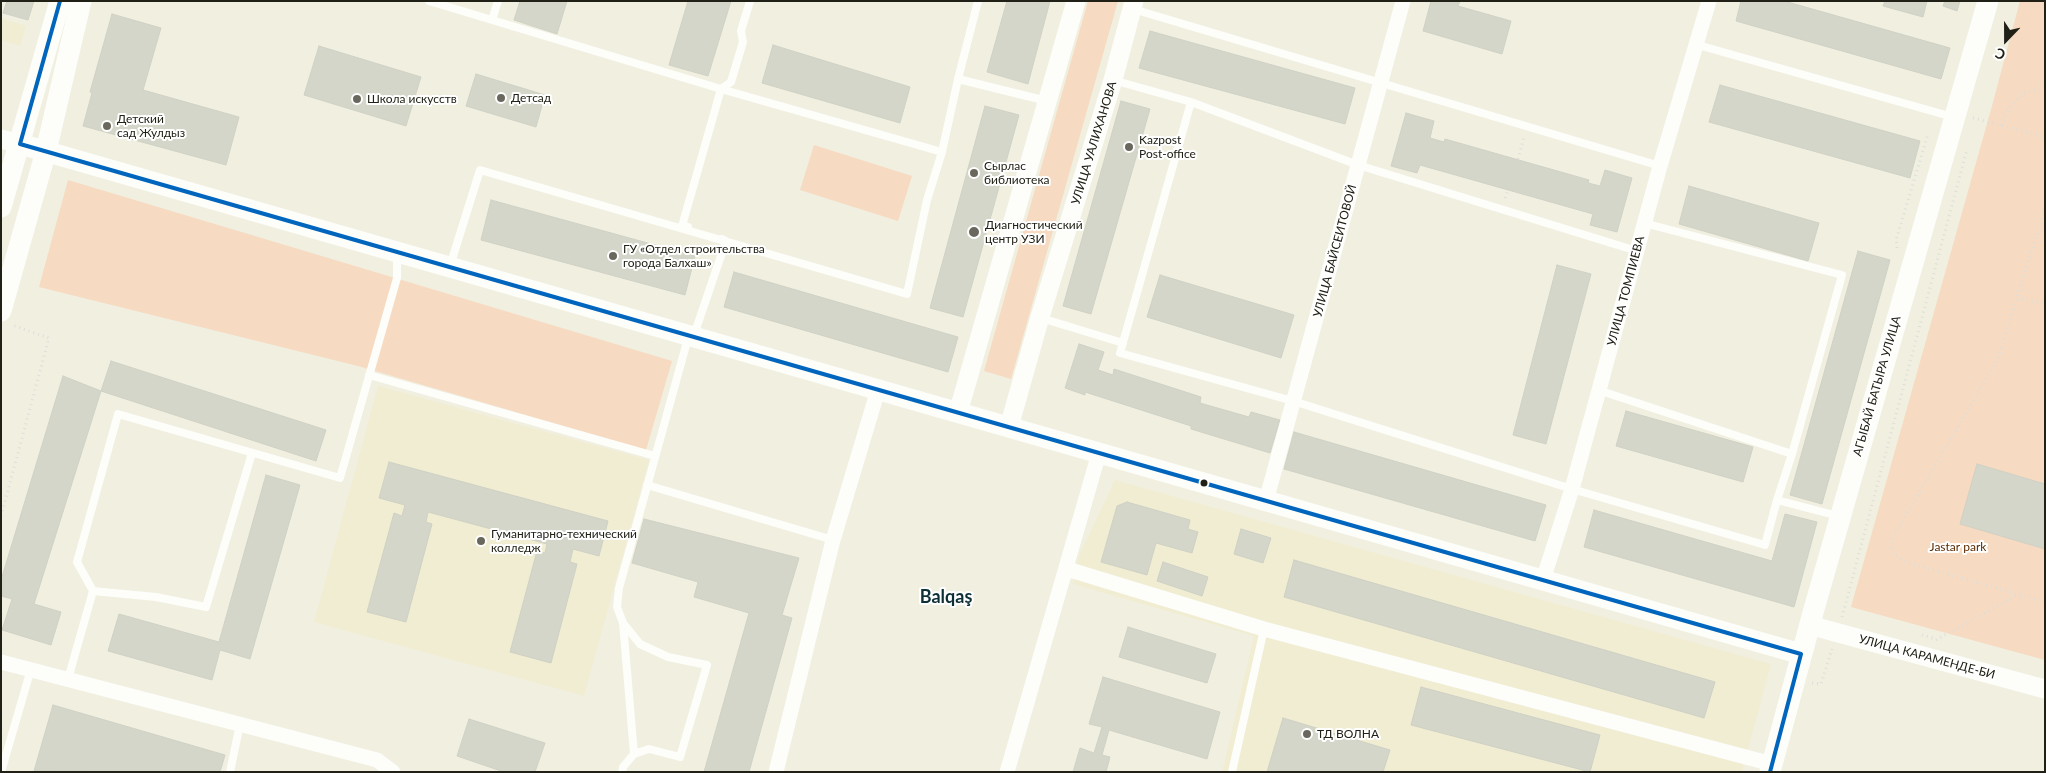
<!DOCTYPE html>
<html>
<head>
<meta charset="utf-8">
<style>
	body { margin:0 }
	#map { position:relative; width:2046px; height:773px; overflow:hidden; background:#f1efe0; font-family:Lato,sans-serif }
	canvas { display:block }
	.frame { position:absolute; inset:0; border:2px solid #212016; pointer-events:none }
	.north { position:absolute; left:1981px; top:15px; width:50px; height:50px; -webkit-text-stroke:4px #fff; paint-order:stroke; rotate:202deg; font-size:14px; font-weight:700; line-height:20px; text-align:center; color:#212016 }
	.north::after { content:''; display:block; margin:auto; width:18px; height:22px; background:#212016; clip-path:polygon(50% 0,100% 100%,50% 72%,0 100%) }
</style>
</head>
<body>
<div id="map">
<canvas width="2046" height="773"></canvas>
<div class="frame"></div>
<div class="north">С</div>
</div>
<script>
const ctx = document.querySelector('canvas').getContext('2d');
ctx.lineJoin = 'round';
function fillPath(path, color) {
  ctx.fillStyle = color;
  ctx.fill(path, 'evenodd');
}
function shape(rows) {
  const path = new Path2D();
  for (const r of rows) {
    path.moveTo(r[0], r[1]);
    for (let i = 2; i < r.length; i += 2) path.lineTo(r[i], r[i + 1]);
  }
  return path;
}
function strokePath(path, color, width, dash) {
  ctx.strokeStyle = color;
  ctx.lineWidth = width;
  ctx.lineCap = dash ? 'butt' : 'round';
  ctx.setLineDash(dash || []);
  ctx.stroke(path);
}
function label(font, color, halo, rows, align = 'center') {
  ctx.font = font + ' Lato,sans-serif';
  ctx.lineWidth = 4;
  ctx.setLineDash([]);
  ctx.textBaseline = 'middle';
  ctx.strokeStyle = halo;
  ctx.fillStyle = color;
  for (const [text, x, y, turn = 0] of rows) {
    ctx.save();
    ctx.translate(x, y);
    ctx.rotate((+turn || 0) * Math.PI / 180);
    ctx.textAlign = isNaN(turn) ? turn : align;
    if (halo) ctx.strokeText(text, 0, 0);
    ctx.fillText(text, 0, 0);
    ctx.restore();
  }
}
const built = shape([
	[1,18,26,26,20,46,1,40],
	[378,386,649,460,584,696,314,622],
	[1115,480,1771,664,1742,772,1222,772,1254,636,1073,584,1078,558]
]);
const green = shape([
	[1088,1,1118,1,1011,379,984,371],
	[2020,1,2045,1,2045,660,1851,607,1992,106],
	[814,145,912,176,898,221,800,190],
	[68,180,672,361,646,450,358,366,39,287]
]);
const building = shape([
	[7,1,34,1,28,20,3,13,7,1],
	[520,1,567,1,557,34,514,20,520,1],
	[688,1,731,1,708,76,669,65,688,1],
	[1007,1,1050,1,1028,84,987,72,1007,1],
	[1431,1,1460,1,1458,6,1511,21,1502,54,1423,31,1431,1],
	[1741,1,1784,1,1950,48,1941,79,1736,21,1741,1],
	[1885,1,1927,1,1923,17,1883,6,1885,1],
	[1945,1,1960,1,1957,11,1943,6,1945,1],
	[112,14,161,28,143,90,239,117,226,165,83,126,92,93,90,92,112,14],
	[1150,31,1355,88,1345,124,1139,68,1150,31],
	[773,45,910,87,900,123,762,83,773,45],
	[319,46,421,77,406,126,304,95,319,46],
	[476,74,545,95,536,127,466,106,476,74],
	[1720,85,1920,141,1910,178,1709,122,1720,85],
	[1121,101,1150,109,1091,314,1063,306,1121,101],
	[985,106,1019,115,963,317,930,308,985,106],
	[1406,113,1434,121,1430,138,1444,142,1445,139,1589,180,1588,183,1600,186,1605,170,1632,178,1617,232,1590,225,1593,214,1420,165,1417,173,1391,166,1406,113],
	[1689,186,1819,223,1808,261,1679,224,1689,186],
	[491,200,695,256,685,295,481,240,491,200],
	[1858,251,1890,260,1822,504,1790,495,1858,251],
	[1557,265,1591,274,1546,444,1513,435,1557,265],
	[734,272,958,337,948,372,724,307,734,272],
	[1160,275,1294,315,1281,358,1147,317,1160,275],
	[1079,344,1104,352,1098,370,1113,375,1114,369,1201,397,1200,403,1249,417,1251,412,1280,420,1270,453,1191,429,1191,426,1085,392,1085,395,1065,388,1079,344],
	[111,361,326,430,316,461,101,391,111,361],
	[63,376,101,391,34,604,61,612,51,645,2,630,12,599,1,596,1,580,63,376],
	[1626,411,1753,447,1743,482,1616,446,1626,411],
	[1294,432,1546,505,1535,541,1284,469,1294,432],
	[389,462,608,521,599,556,573,549,570,562,577,564,551,663,510,652,537,551,545,553,547,544,428,512,426,522,432,524,406,622,367,612,394,513,402,516,405,505,379,498,389,462],
	[1977,464,2045,484,2045,549,1960,524,1977,464],
	[266,475,300,485,250,659,220,650,212,680,108,651,119,614,219,642,266,475],
	[1127,502,1190,520,1188,529,1198,532,1192,553,1156,543,1147,575,1101,562,1117,506,1127,502],
	[1594,510,1772,561,1785,514,1817,522,1794,607,1584,547,1594,510],
	[644,519,799,558,782,615,792,618,749,772,704,772,749,613,694,597,698,582,632,563,644,519],
	[1241,529,1271,538,1263,563,1234,554,1241,529],
	[1294,560,1715,682,1704,718,1284,597,1294,560],
	[1163,562,1208,577,1202,596,1157,581,1163,562],
	[1128,627,1216,654,1207,683,1119,657,1128,627],
	[1103,677,1220,712,1207,759,1109,730,1102,755,1110,757,1106,772,1073,772,1080,748,1094,753,1102,727,1089,724,1103,677],
	[1421,687,1600,735,1590,772,1411,725,1421,687],
	[53,705,225,755,220,772,34,771,53,705],
	[1283,718,1390,750,1383,772,1267,772,1283,718],
	[469,719,545,743,535,772,504,772,457,756,469,719]
]);
const path = shape([
	[1973,118,2045,137],
	[2001,125,2010,107,2024,93,2045,87],
	[1518,159,1524,137],
	[1505,198,1508,190],
	[2045,209,1997,361,1891,540,1891,549,1896,556,1906,562,2045,602],
	[1897,248,1896,240,1928,134],
	[2017,298,2045,304],
	[1,516,49,338,12,325],
	[1842,617,1967,149],
	[1922,635,1936,639],
	[1936,640,2017,595],
	[1812,683,1821,684,1832,649]
]);
const service = shape([
	[429,1,492,20,498,1],
	[1133,9,1660,166],
	[492,20,721,89,942,152],
	[1698,45,1953,117],
	[958,79,1047,101],
	[1113,80,1191,102],
	[1644,223,1842,275,1792,454,1777,500],
	[688,227,682,226,721,89,731,82,743,42,741,31,750,1],
	[1637,251,1358,165,1191,102,1120,353,1293,401,1572,489,1765,545,1777,500,1838,516],
	[450,266,480,170,907,294,927,200,942,152,958,79,978,1],
	[1041,318,1123,343],
	[694,335,726,241,722,239],
	[369,375,655,456],
	[1598,390,1792,454],
	[647,485,833,540],
	[93,591,156,597,206,607,252,453],
	[623,623,634,754],
	[68,679,93,591,77,562,118,414,340,478,397,278,397,254],
	[1,772,31,669],
	[230,772,240,724],
	[622,772,623,767,634,754,649,749,680,757,707,665,668,657,640,644,623,623,617,607,619,588,688,338],
	[1232,772,1264,629]
]);
const minor = shape([
	[1266,501,1403,1],
	[1067,569,1264,629,1772,764],
	[1543,580,1572,489,1660,166,1709,1],
	[1,662,377,760,393,772],
	[776,772,833,540,878,390],
	[1007,772,1099,453]
]);
const tertiary = shape([
	[1,139,20,144],
	[958,413,1076,1],
	[1009,427,1040,317,1113,80,1134,1],
	[1809,625,2045,689]
]);
const secondary = shape([
	[20,144,1801,654],
	[1,207,60,1],
	[1,311,46,151,81,1],
	[1770,772,1814,609,1988,1]
]);
const bus1 = shape([
	[60,1,20,144,1801,654],
	[1770,772,1801,654]
]);
const markers = [
	[501,98,5,"#6a685d"],
	[357,99,5,"#6a685d"],
	[107,126,5,"#6a685d"],
	[1129,147,5,"#6a685d"],
	[974,173,5,"#6a685d"],
	[974,232,6,"#6a685d"],
	[613,256,5,"#6a685d"],
	[1204,483,4.5,"#212016"],
	[481,541,5,"#6a685d"],
	[1307,734,5,"#6a685d"]
];
const poiNames = [
	["Детсад",511,98],
	["Школа искусств",367,99],
	["Детский",117,119],
	["сад Жулдыз",117,133],
	["Kazpost",1139,140],
	["Post-office",1139,154],
	["Сырлас",984,166],
	["библиотека",984,180],
	["Диагностический",985,225],
	["центр УЗИ",985,239],
	["ГУ «Отдел строительства",623,249],
	["города Балхаш»",623,263],
	["Гуманитарно-технический",491,534],
	["колледж",491,548],
	["ТД ВОЛНА",1317,734]
];
const streetNames = [
	["УЛИЦА УАЛИХАНОВА",1094,143,-73],
	["УЛИЦА БАЙСЕИТОВОЙ",1335,251,-75],
	["УЛИЦА ТОМПИЕВА",1626,291,-75],
	["АГЫБАЙ БАТЫРА УЛИЦА",1877,386,-74],
	["УЛИЦА КАРАМЕНДЕ-БИ",1927,657,15]
];
const parkNames = [
	["Jastar park",1958,547]
];
const districtNames = [
	["Balqaş",946,597]
];
fillPath(built, '#f1edd3');
fillPath(green, '#f6dac1');
fillPath(building, '#d5d6ca');
strokePath(building, '#cfd1c4', 1);
strokePath(path, '#deded9', 3, [1, 4]);
strokePath(service, '#fdfdfa', 8);
strokePath(minor, '#fdfdfa', 15);
strokePath(tertiary, '#fdfdfa', 19);
strokePath(secondary, '#fdfdfa', 21);
strokePath(bus1, '#0065bd', 4);
for (const [x, y, r, color] of markers) {
  const dot = new Path2D();
  dot.arc(x, y, r, 0, 2 * Math.PI);
  ctx.fillStyle = color;
  ctx.fill(dot);
  strokePath(dot, '#fff', 2);
}
label('12px', '#212016', '#fff', poiNames, 'left');
label('12px', '#212016', '#fff', streetNames);
label('12px', '#5c2b00', '#fff', parkNames);
label('bold 18px', '#0e2f36', '#fff', districtNames);
</script>
</body>
</html>
